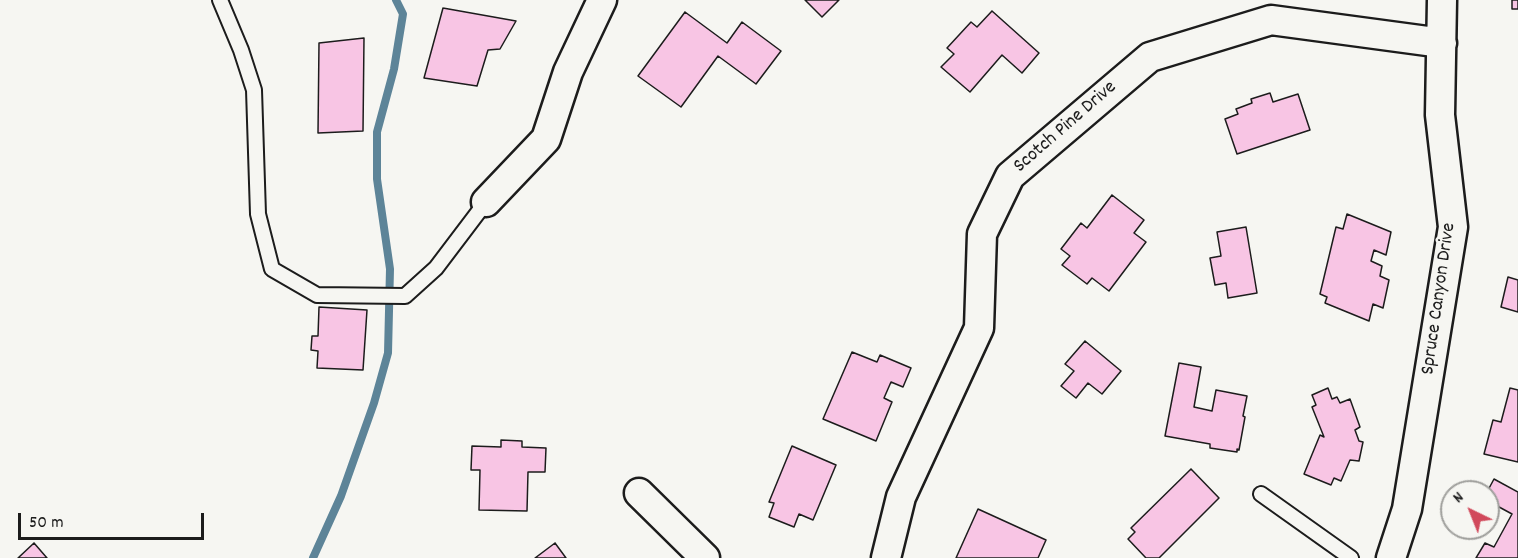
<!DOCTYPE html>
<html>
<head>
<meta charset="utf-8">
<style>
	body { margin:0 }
	#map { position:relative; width:1518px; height:558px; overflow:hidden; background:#f6f6f2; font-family:Dekko,sans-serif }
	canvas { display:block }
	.north { position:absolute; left:1440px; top:480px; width:60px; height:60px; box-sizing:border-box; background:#f6f6f2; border:2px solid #9f9f9c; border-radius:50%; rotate:317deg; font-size:16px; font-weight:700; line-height:24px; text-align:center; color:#1c1c1c }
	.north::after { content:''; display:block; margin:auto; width:21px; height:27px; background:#d1495b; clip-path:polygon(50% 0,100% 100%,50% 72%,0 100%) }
	.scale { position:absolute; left:18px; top:513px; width:186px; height:27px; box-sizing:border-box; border:3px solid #1c1c1c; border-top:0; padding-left:8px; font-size:18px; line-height:21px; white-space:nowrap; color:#1c1c1c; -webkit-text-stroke:4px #f6f6f2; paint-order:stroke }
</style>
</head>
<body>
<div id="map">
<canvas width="1518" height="558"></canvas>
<div class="north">N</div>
<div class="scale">50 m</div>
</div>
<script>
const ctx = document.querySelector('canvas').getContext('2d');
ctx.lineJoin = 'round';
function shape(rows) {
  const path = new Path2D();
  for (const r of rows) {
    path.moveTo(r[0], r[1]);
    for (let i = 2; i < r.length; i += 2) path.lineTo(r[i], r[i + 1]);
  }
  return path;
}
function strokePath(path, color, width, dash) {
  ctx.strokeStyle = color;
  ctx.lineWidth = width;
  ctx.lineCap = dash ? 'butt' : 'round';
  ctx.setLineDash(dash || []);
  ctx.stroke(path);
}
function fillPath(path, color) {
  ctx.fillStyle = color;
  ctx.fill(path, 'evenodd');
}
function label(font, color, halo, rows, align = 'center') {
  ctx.font = font + ' Dekko,sans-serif';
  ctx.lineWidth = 5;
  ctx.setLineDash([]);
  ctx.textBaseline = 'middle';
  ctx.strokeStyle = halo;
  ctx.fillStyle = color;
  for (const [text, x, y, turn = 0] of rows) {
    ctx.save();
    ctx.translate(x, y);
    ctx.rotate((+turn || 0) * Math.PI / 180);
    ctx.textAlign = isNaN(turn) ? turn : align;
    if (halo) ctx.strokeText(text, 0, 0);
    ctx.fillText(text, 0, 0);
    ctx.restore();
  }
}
const stream = shape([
	[313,558,341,496,374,403,388,353,390,269,377,179,377,132,394,69,403,14,396,0]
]);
const building = shape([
	[805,0,839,0,822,17,805,0],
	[1512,0,1518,0,1518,9,1512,9,1512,0],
	[443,8,516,21,500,49,488,50,477,86,424,78,443,8],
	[992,11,1039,53,1022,73,1002,55,970,92,941,67,954,54,947,48,971,22,977,27,992,11],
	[685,12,727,43,742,22,781,51,756,84,718,56,681,107,638,76,685,12],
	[364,38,363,131,318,133,319,43,364,38],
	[1270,93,1273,102,1298,94,1310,130,1237,154,1225,119,1238,114,1236,109,1252,103,1251,99,1270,93],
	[1112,195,1144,220,1134,233,1146,242,1109,291,1092,278,1087,284,1062,265,1070,256,1061,249,1081,223,1087,228,1112,195],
	[1347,214,1391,232,1386,255,1374,250,1371,261,1382,266,1380,276,1389,280,1383,308,1373,304,1369,321,1325,303,1327,297,1320,294,1336,227,1343,229,1347,214],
	[1246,227,1257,293,1228,298,1226,283,1215,285,1210,258,1221,256,1217,232,1246,227],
	[1508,277,1518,280,1518,312,1501,307,1508,277],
	[319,307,367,310,363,370,317,368,318,351,311,350,312,336,318,336,319,307],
	[1085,341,1121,371,1102,394,1088,383,1076,398,1061,386,1074,371,1065,364,1085,341],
	[852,352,877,362,880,355,911,368,903,387,891,382,884,398,892,402,876,441,823,419,852,352],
	[1179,363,1201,367,1194,407,1212,411,1216,390,1247,396,1243,416,1245,417,1239,450,1237,449,1237,452,1210,448,1210,444,1165,436,1179,363],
	[1328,388,1332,399,1337,397,1340,403,1350,399,1360,427,1355,430,1359,441,1363,442,1359,461,1350,460,1341,481,1334,478,1331,485,1304,474,1320,435,1324,437,1312,407,1316,405,1312,395,1328,388],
	[1510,388,1518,390,1518,462,1484,454,1493,420,1501,422,1510,388],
	[501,440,522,441,522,447,546,448,545,472,528,472,527,511,479,510,480,470,471,470,472,446,501,447,501,440],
	[792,446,836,465,813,520,799,514,794,527,769,517,774,503,769,502,792,446],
	[1191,469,1219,498,1159,558,1146,558,1128,539,1135,532,1131,528,1191,469],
	[1494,479,1518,492,1518,558,1476,558,1485,543,1494,547,1512,514,1488,501,1487,492,1494,479],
	[978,509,1046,540,1038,558,956,558,978,509],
	[34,543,47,558,18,558,34,543],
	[555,543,566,558,535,558,555,543]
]);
const service = shape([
	[220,0,241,50,254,90,258,214,272,269,317,295,405,296,436,268,486,202],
	[1261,494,1351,558]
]);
const minor = shape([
	[486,202,546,139,568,72,602,0],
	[639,493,705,558],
	[886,558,901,497,979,328,982,234,1010,176,1150,57,1271,20,1442,43],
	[1391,558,1407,509,1453,227,1440,115,1442,0]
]);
const streetNames = [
	["Scotch Pine Drive",1066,128,-41],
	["Spruce Canyon Drive",1440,299,-82]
];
strokePath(stream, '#5d8498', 8);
fillPath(building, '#f8c5e4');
strokePath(building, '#1c1c1c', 1.5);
strokePath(service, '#1c1c1c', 18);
strokePath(minor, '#1c1c1c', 33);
strokePath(service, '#f6f6f2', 14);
strokePath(minor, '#f6f6f2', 28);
label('20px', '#1c1c1c', '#f6f6f2', streetNames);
</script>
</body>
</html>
